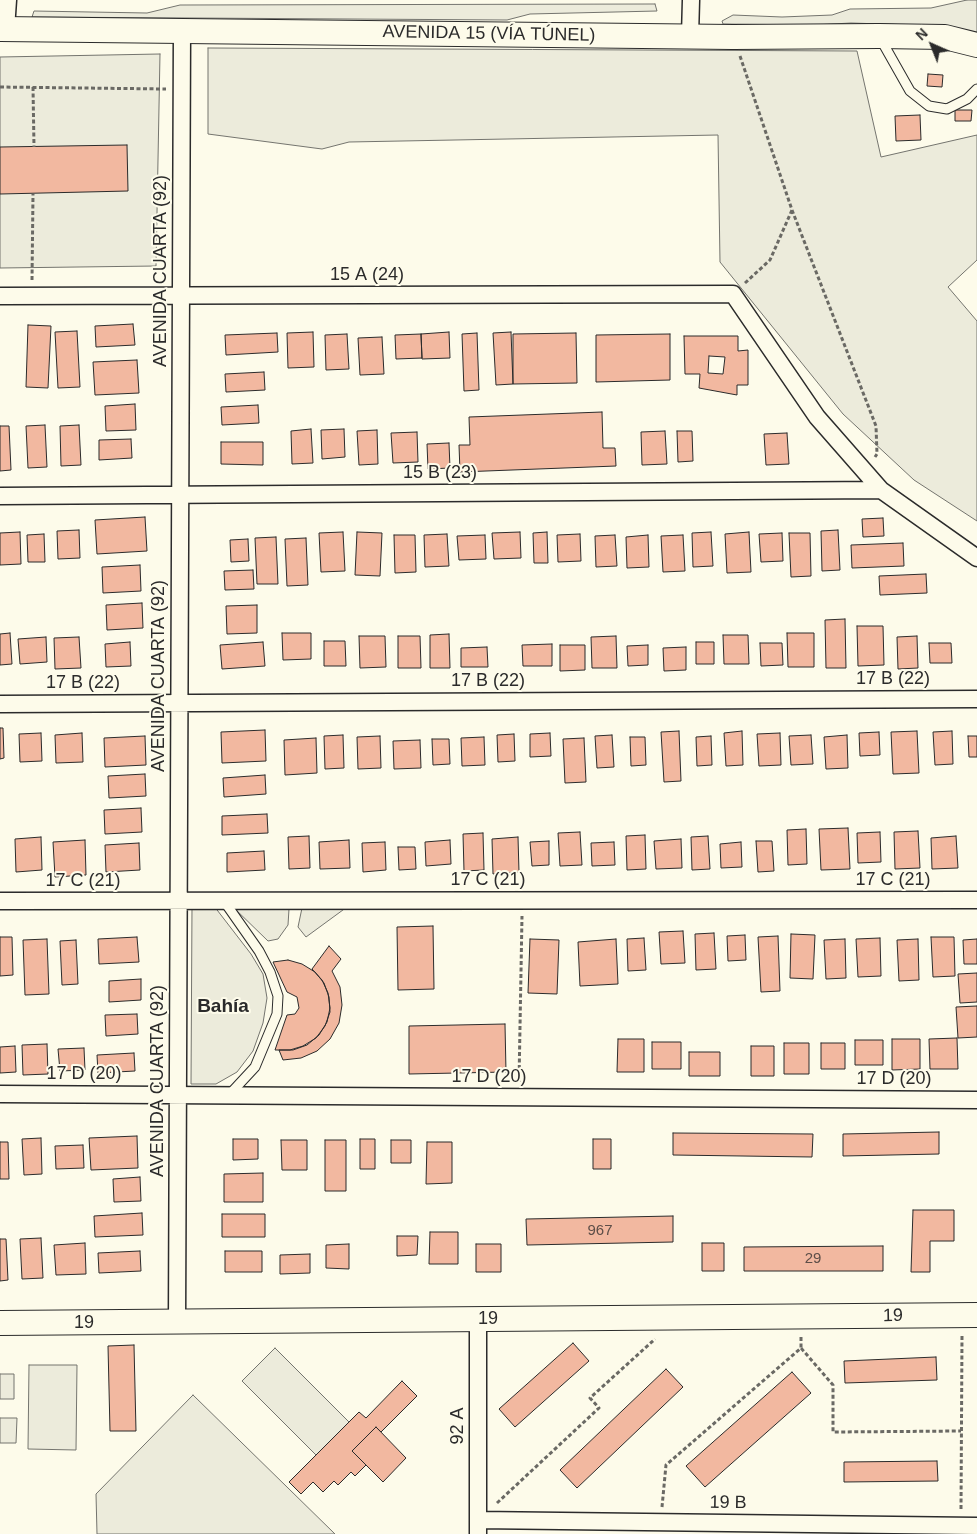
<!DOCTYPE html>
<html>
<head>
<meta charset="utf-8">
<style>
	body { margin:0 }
	#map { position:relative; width:977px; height:1534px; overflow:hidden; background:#fdfbea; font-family:Helvetica,sans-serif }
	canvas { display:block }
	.north { position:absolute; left:907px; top:20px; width:50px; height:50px; -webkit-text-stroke:4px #fdfbea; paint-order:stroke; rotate:316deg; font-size:14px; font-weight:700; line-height:20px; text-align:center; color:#2b2b2b }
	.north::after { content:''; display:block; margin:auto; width:18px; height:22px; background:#2b2b2b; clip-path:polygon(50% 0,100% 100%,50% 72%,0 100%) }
</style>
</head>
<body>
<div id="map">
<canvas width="977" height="1534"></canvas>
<div class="north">N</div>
</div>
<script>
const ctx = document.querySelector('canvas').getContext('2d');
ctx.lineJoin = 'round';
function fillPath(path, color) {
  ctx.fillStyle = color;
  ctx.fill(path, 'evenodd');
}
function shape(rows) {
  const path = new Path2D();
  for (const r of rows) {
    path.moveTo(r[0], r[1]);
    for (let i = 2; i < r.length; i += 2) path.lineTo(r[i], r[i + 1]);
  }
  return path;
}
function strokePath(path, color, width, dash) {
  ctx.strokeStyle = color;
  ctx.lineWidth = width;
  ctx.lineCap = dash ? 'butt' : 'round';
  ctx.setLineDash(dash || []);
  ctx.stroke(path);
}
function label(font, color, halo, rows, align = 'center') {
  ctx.font = font + ' Helvetica,sans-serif';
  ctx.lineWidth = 4;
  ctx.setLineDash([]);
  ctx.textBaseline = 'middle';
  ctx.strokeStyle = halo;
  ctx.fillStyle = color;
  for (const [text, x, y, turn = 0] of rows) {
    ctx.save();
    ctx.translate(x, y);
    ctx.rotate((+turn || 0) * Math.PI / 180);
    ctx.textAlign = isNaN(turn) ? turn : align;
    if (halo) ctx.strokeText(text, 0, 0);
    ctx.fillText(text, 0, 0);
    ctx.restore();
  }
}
const green = shape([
	[967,0,977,0,977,33,944,26,851,23,814,25,723,24,722,21,733,15,782,17,832,15,850,9,931,8,967,0],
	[655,4,657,11,530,14,507,20,32,17,34,11,147,13,180,5,655,4],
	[208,48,857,51,881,157,977,135,977,260,948,287,977,321,977,521,914,480,843,414,720,262,718,135,349,142,322,149,208,134,208,48],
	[160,54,156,266,0,268,0,57,160,54],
	[192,906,214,906,251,954,263,974,267,998,263,1023,253,1051,237,1072,216,1084,191,1084,192,906],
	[232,906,289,909,288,925,278,939,268,941,232,906],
	[347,907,306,937,298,927,302,908,347,907],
	[275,1348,349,1422,316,1455,242,1381,275,1348],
	[29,1365,77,1365,76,1450,28,1449,29,1365],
	[0,1374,14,1374,14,1399,0,1399,0,1374],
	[193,1395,335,1534,97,1534,96,1494,193,1395],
	[0,1418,17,1418,16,1443,0,1443,0,1418]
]);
const building = shape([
	[928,74,943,75,942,87,927,86,928,74],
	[955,110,972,110,971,121,955,121,955,110],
	[920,115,921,140,896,141,895,116,920,115],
	[127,145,128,191,0,194,0,147,127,145],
	[133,324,135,345,96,347,95,326,133,324],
	[28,325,51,326,48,388,26,387,28,325],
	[77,331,80,387,58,388,55,332,77,331],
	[313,332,314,367,288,368,287,333,313,332],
	[449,332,450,358,422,359,421,334,449,332],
	[511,332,513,384,496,385,493,333,511,332],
	[277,333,278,352,226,355,225,335,277,333],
	[477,333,479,390,464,391,462,334,477,333],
	[576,333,577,383,513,384,513,334,576,333],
	[347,334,349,369,326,370,325,335,347,334],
	[421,334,422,358,396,359,395,335,421,334],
	[670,334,670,380,596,382,596,335,670,334],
	[684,336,738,336,738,351,748,350,748,385,737,385,737,395,699,388,700,374,685,374,684,336],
	[709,356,725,357,723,374,708,373,709,356],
	[382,337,384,374,360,375,358,338,382,337],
	[137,360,139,393,95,395,93,362,137,360],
	[264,372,265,390,226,392,225,374,264,372],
	[135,404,136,430,106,431,105,406,135,404],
	[258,405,259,423,222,425,221,407,258,405],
	[602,412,603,448,615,448,616,466,460,472,459,445,470,445,469,417,602,412],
	[45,425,47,467,28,468,26,426,45,425],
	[79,425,81,465,61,466,60,426,79,425],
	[0,426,9,426,11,470,0,471,0,426],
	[311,429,313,463,292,464,291,431,311,429],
	[344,429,345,457,322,459,321,430,344,429],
	[377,430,378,464,359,465,357,431,377,430],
	[665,431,667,464,642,465,641,432,665,431],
	[677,431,692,431,693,461,678,462,677,431],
	[417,432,418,462,393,463,391,433,417,432],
	[787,433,789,464,766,465,764,434,787,433],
	[131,439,132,458,99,460,99,440,131,439],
	[221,442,263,442,263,465,221,464,221,442],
	[449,443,450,468,428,469,427,444,449,443],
	[145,517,147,551,97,554,95,520,145,517],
	[883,518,884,536,863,537,862,519,883,518],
	[79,530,80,558,58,559,57,531,79,530],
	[838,530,840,570,822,571,821,531,838,530],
	[20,532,21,564,0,565,0,533,20,532],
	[343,532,345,571,321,572,319,533,343,532],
	[357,532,382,533,380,576,355,575,357,532],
	[520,532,521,558,494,559,492,533,520,532],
	[547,532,548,563,534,563,533,533,547,532],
	[711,532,713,566,693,567,692,533,711,532],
	[749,532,751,572,727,573,725,534,749,532],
	[782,533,783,561,761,562,759,534,782,533],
	[789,533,810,533,811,576,791,577,789,533],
	[44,534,45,562,28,562,27,535,44,534],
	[447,534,449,566,425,567,424,535,447,534],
	[580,534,581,561,558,562,557,535,580,534],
	[394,535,415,535,416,572,395,573,394,535],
	[485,535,486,559,459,560,457,536,485,535],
	[615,535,617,566,596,567,595,536,615,535],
	[648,535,649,567,627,568,626,537,648,535],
	[683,535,685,571,663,572,661,536,683,535],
	[276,537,278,584,257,584,255,538,276,537],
	[306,538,308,585,287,586,285,539,306,538],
	[248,539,249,561,231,562,230,540,248,539],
	[903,543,904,566,852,568,851,545,903,543],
	[140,565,141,591,103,593,102,567,140,565],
	[253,570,254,589,225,590,224,571,253,570],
	[926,574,927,593,880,595,879,576,926,574],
	[142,603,143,628,107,630,106,605,142,603],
	[257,605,257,633,227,634,226,606,257,605],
	[845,619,846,668,826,668,825,620,845,619],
	[857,626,883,626,884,665,858,666,857,626],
	[10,633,12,664,0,665,0,634,10,633],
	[282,633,311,633,311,659,283,660,282,633],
	[787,633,814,633,814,667,788,667,787,633],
	[449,634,450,668,430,668,430,635,449,634],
	[723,635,748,635,749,664,724,664,723,635],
	[359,636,385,636,386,667,360,668,359,636],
	[398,636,420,636,421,668,398,668,398,636],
	[616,636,617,668,592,668,591,637,616,636],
	[917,636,918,668,898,669,897,637,917,636],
	[46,637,47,662,20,664,18,639,46,637],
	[79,637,81,668,55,669,54,638,79,637],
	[324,641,345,641,346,666,324,666,324,641],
	[130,642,131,666,106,667,105,644,130,642],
	[263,642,265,666,222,669,220,645,263,642],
	[696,642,714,642,714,664,696,664,696,642],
	[760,643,782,643,783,665,761,666,760,643],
	[929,643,951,643,952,663,930,663,929,643],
	[552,644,552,666,523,666,522,645,552,644],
	[560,645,585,645,585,670,560,671,560,645],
	[648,645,648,665,628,666,627,646,648,645],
	[487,647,488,667,461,667,461,648,487,647],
	[686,647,686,670,664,671,663,648,686,647],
	[0,728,3,728,4,758,0,759,0,728],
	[265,730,266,761,222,763,221,732,265,730],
	[679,731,681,781,664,782,661,732,679,731],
	[742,731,743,765,726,766,724,733,742,731],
	[917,731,919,773,893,774,891,732,917,731],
	[952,731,953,764,935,765,933,732,952,731],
	[879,732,880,755,860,756,859,733,879,732],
	[41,733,42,761,20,762,19,734,41,733],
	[82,733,83,762,56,763,55,735,82,733],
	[550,733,551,756,530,757,530,734,550,733],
	[780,733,781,765,759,766,757,734,780,733],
	[514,734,515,761,498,762,497,735,514,734],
	[343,735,344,768,325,769,324,736,343,735],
	[612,735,614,767,597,768,595,736,612,735],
	[811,735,813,764,791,765,789,736,811,735],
	[847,735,848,768,826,769,824,737,847,735],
	[145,736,146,765,105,767,104,738,145,736],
	[380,736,381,768,358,769,357,737,380,736],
	[711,736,712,765,697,766,696,737,711,736],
	[968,736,977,736,977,757,969,757,968,736],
	[484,737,485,765,462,766,461,738,484,737],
	[630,737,645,737,646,765,631,766,630,737],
	[316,738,317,773,285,775,284,740,316,738],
	[584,738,586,782,565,783,563,739,584,738],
	[432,739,449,739,450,764,433,765,432,739],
	[420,740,421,768,394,769,393,741,420,740],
	[145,774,146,796,109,798,108,776,145,774],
	[265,775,266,794,224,797,223,778,265,775],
	[141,808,142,832,105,834,104,810,141,808],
	[267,814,268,833,222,835,222,816,267,814],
	[848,828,850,869,821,870,819,829,848,828],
	[806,829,807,864,788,865,787,830,806,829],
	[918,831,920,868,895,869,894,832,918,831],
	[580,832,582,865,560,866,558,833,580,832],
	[880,832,881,862,858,863,857,833,880,832],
	[483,833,484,870,464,871,463,834,483,833],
	[645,835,646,869,627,870,626,836,645,835],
	[309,836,310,868,289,869,288,837,309,836],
	[708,836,710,869,692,870,691,837,708,836],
	[956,836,958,868,932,869,931,838,956,836],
	[41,837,42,870,16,872,15,839,41,837],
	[518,837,519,872,493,874,492,839,518,837],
	[681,839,682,868,656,869,654,841,681,839],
	[85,840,86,875,55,877,53,842,85,840],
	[349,840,350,868,320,869,319,842,349,840],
	[450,840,451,864,426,866,425,842,450,840],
	[549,841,549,865,532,866,530,842,549,841],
	[756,841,772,841,774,871,758,872,756,841],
	[385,842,386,870,363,872,362,843,385,842],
	[614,842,615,865,592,866,591,843,614,842],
	[741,842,742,867,721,868,720,844,741,842],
	[139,843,140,870,106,872,105,845,139,843],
	[398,847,415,847,416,869,399,870,398,847],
	[264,851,265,870,227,872,227,853,264,851],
	[433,926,434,989,398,990,397,927,433,926],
	[683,931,685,963,661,964,659,932,683,931],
	[714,933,716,969,696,970,695,934,714,933],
	[791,934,815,935,813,979,790,978,791,934],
	[745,935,746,960,728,961,727,936,745,935],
	[778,936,780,991,761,992,758,937,778,936],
	[0,937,12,937,13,975,0,976,0,937],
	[137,937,139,962,99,964,98,939,137,937],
	[931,937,954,937,955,976,933,977,931,937],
	[644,938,646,970,628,971,627,939,644,938],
	[880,938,881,976,858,977,856,939,880,938],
	[47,939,49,994,25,995,23,940,47,939],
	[530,939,559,940,557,994,528,993,530,939],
	[616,939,618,984,580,986,578,942,616,939],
	[845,939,846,978,826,979,824,940,845,939],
	[918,939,919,980,899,981,897,940,918,939],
	[977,939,977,964,964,964,963,940,977,939],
	[76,940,78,984,62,985,60,941,76,940],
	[329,946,341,959,332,971,340,987,342,1005,339,1023,330,1039,317,1051,301,1058,283,1060,279,1050,293,1050,307,1045,319,1035,327,1022,330,1008,328,993,322,980,312,969,329,946],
	[288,960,302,964,315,972,324,983,329,997,330,1012,325,1026,316,1038,303,1046,290,1050,275,1050,287,1015,295,1014,299,1008,297,997,287,992,273,962,288,960],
	[977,973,977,1002,960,1003,958,974,977,973],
	[141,979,141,1000,109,1002,109,981,141,979],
	[977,1006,977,1037,958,1038,956,1007,977,1006],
	[137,1014,138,1034,106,1036,105,1015,137,1014],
	[505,1024,506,1072,409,1074,409,1026,505,1024],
	[957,1038,958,1069,930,1069,929,1039,957,1038],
	[618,1039,644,1039,644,1072,617,1072,618,1039],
	[892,1039,920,1039,920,1069,892,1070,892,1039],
	[855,1040,883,1040,883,1065,855,1065,855,1040],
	[652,1042,681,1042,681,1069,652,1069,652,1042],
	[784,1043,809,1043,809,1074,784,1074,784,1043],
	[821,1043,845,1043,845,1069,821,1069,821,1043],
	[47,1044,48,1074,23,1075,22,1045,47,1044],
	[15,1046,16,1072,0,1073,0,1047,15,1046],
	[751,1046,774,1046,774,1076,751,1076,751,1046],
	[84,1048,85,1070,60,1071,58,1049,84,1048],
	[689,1052,720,1052,720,1076,689,1076,689,1052],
	[134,1053,135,1071,98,1073,97,1055,134,1053],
	[939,1132,939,1154,843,1156,843,1134,939,1132],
	[673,1133,813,1134,812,1157,673,1155,673,1133],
	[137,1136,138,1168,91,1170,89,1138,137,1136],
	[41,1138,42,1174,24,1175,22,1139,41,1138],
	[233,1139,258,1139,258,1159,233,1160,233,1139],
	[360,1139,375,1139,375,1169,360,1169,360,1139],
	[593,1139,611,1139,611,1169,593,1169,593,1139],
	[281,1140,307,1140,307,1170,282,1170,281,1140],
	[325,1140,346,1140,346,1191,325,1191,325,1140],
	[391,1140,411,1140,411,1163,391,1163,391,1140],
	[0,1142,8,1142,9,1179,0,1179,0,1142],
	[427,1142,452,1142,452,1183,426,1184,427,1142],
	[83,1145,84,1168,56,1169,55,1146,83,1145],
	[263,1173,263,1202,224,1202,224,1174,263,1173],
	[140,1177,141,1201,114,1202,113,1179,140,1177],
	[913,1210,954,1210,954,1241,930,1241,930,1272,911,1272,913,1210],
	[142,1213,143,1235,95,1237,94,1216,142,1213],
	[222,1214,265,1214,265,1237,222,1237,222,1214],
	[673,1216,673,1242,527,1245,526,1219,673,1216],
	[430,1232,458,1232,458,1264,429,1264,430,1232],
	[397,1236,418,1236,417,1255,397,1256,397,1236],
	[41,1238,43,1278,22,1279,20,1239,41,1238],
	[0,1239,6,1239,8,1280,0,1281,0,1239],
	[85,1243,86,1274,56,1275,54,1245,85,1243],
	[702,1243,724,1243,724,1271,702,1271,702,1243],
	[349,1244,349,1269,326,1268,326,1245,349,1244],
	[476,1244,501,1244,501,1272,476,1272,476,1244],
	[883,1246,883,1271,744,1271,744,1247,883,1246],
	[140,1251,141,1271,99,1273,98,1253,140,1251],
	[225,1251,262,1251,262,1272,225,1272,225,1251],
	[310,1254,310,1273,280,1274,280,1255,310,1254],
	[573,1343,589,1361,515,1427,499,1409,573,1343],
	[134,1345,136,1431,110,1431,108,1346,134,1345],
	[936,1357,937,1380,845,1383,844,1361,936,1357],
	[666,1369,683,1387,577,1488,560,1470,666,1369],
	[792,1372,811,1393,705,1487,686,1466,792,1372],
	[402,1381,417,1396,381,1432,376,1427,352,1451,366,1465,355,1476,351,1472,338,1485,334,1481,323,1492,313,1482,301,1494,289,1482,359,1412,366,1418,402,1381],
	[376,1427,406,1458,383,1482,352,1451,376,1427],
	[937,1461,938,1481,844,1482,844,1462,937,1461]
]);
const path = shape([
	[740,56,792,210,876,426,877,454,875,457],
	[0,87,166,89],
	[33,87,34,147],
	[32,280,33,194],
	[745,283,770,260,792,210],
	[519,1082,522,916],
	[801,1337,801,1348],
	[497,1503,599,1408,590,1398,655,1339],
	[662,1507,666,1465,801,1348,833,1385,833,1432,961,1431],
	[961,1509,962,1336]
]);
const lane = shape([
	[880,38,910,91,929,106,947,109,967,99,977,89],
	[224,901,259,951,270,972,278,996,277,1014,255,1067,229,1095]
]);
const street = shape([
	[6,29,8,0],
	[690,36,691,0],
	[0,296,733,294,817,417,881,490,977,558],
	[0,496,881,490],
	[0,704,977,699],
	[0,901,977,900],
	[0,1094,977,1100],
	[177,1322,182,30],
	[478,1520,977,1526],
	[478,1534,478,1319]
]);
const secondary = shape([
	[0,29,733,37,879,36,945,37,977,45],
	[0,1323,977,1315]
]);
const numberNames = [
	["967",600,1231],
	["29",813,1259]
];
const streetNames = [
	["AVENIDA 15 (VÍA TÚNEL)",489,34,1],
	["AVENIDA CUARTA (92)",161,271,-90],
	["15 A (24)",367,275],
	["15 B (23)",440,473],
	["AVENIDA CUARTA (92)",159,676,-90],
	["17 B (22)",893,679],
	["17 B (22)",488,681],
	["17 B (22)",83,683],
	["17 C (21)",488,880],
	["17 C (21)",893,880],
	["17 C (21)",83,881],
	["17 D (20)",84,1074],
	["17 D (20)",489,1077],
	["17 D (20)",894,1079],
	["AVENIDA CUARTA (92)",158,1081,-90],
	["19",893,1316,-1],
	["19",488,1319],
	["19",84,1323],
	["92 A",458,1426,-90],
	["19 B",728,1503,1]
];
const neighbourhoodNames = [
	["Bahía",223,1007]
];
fillPath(green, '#ecebdb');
strokePath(green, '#74746e', 1);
fillPath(building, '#f2b8a0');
strokePath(building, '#2b2b2b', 1);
strokePath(lane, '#2b2b2b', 11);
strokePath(street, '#2b2b2b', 19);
strokePath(secondary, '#2b2b2b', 26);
strokePath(path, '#6a6964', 3, [4, 2.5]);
strokePath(lane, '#fdfbea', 9);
strokePath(street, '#fdfbea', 16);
strokePath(secondary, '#fdfbea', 24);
label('15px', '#5d4e48', null, numberNames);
label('18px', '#2b2b2b', '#fdfbea', streetNames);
label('bold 19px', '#2b2b2b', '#fdfbea', neighbourhoodNames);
</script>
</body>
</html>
